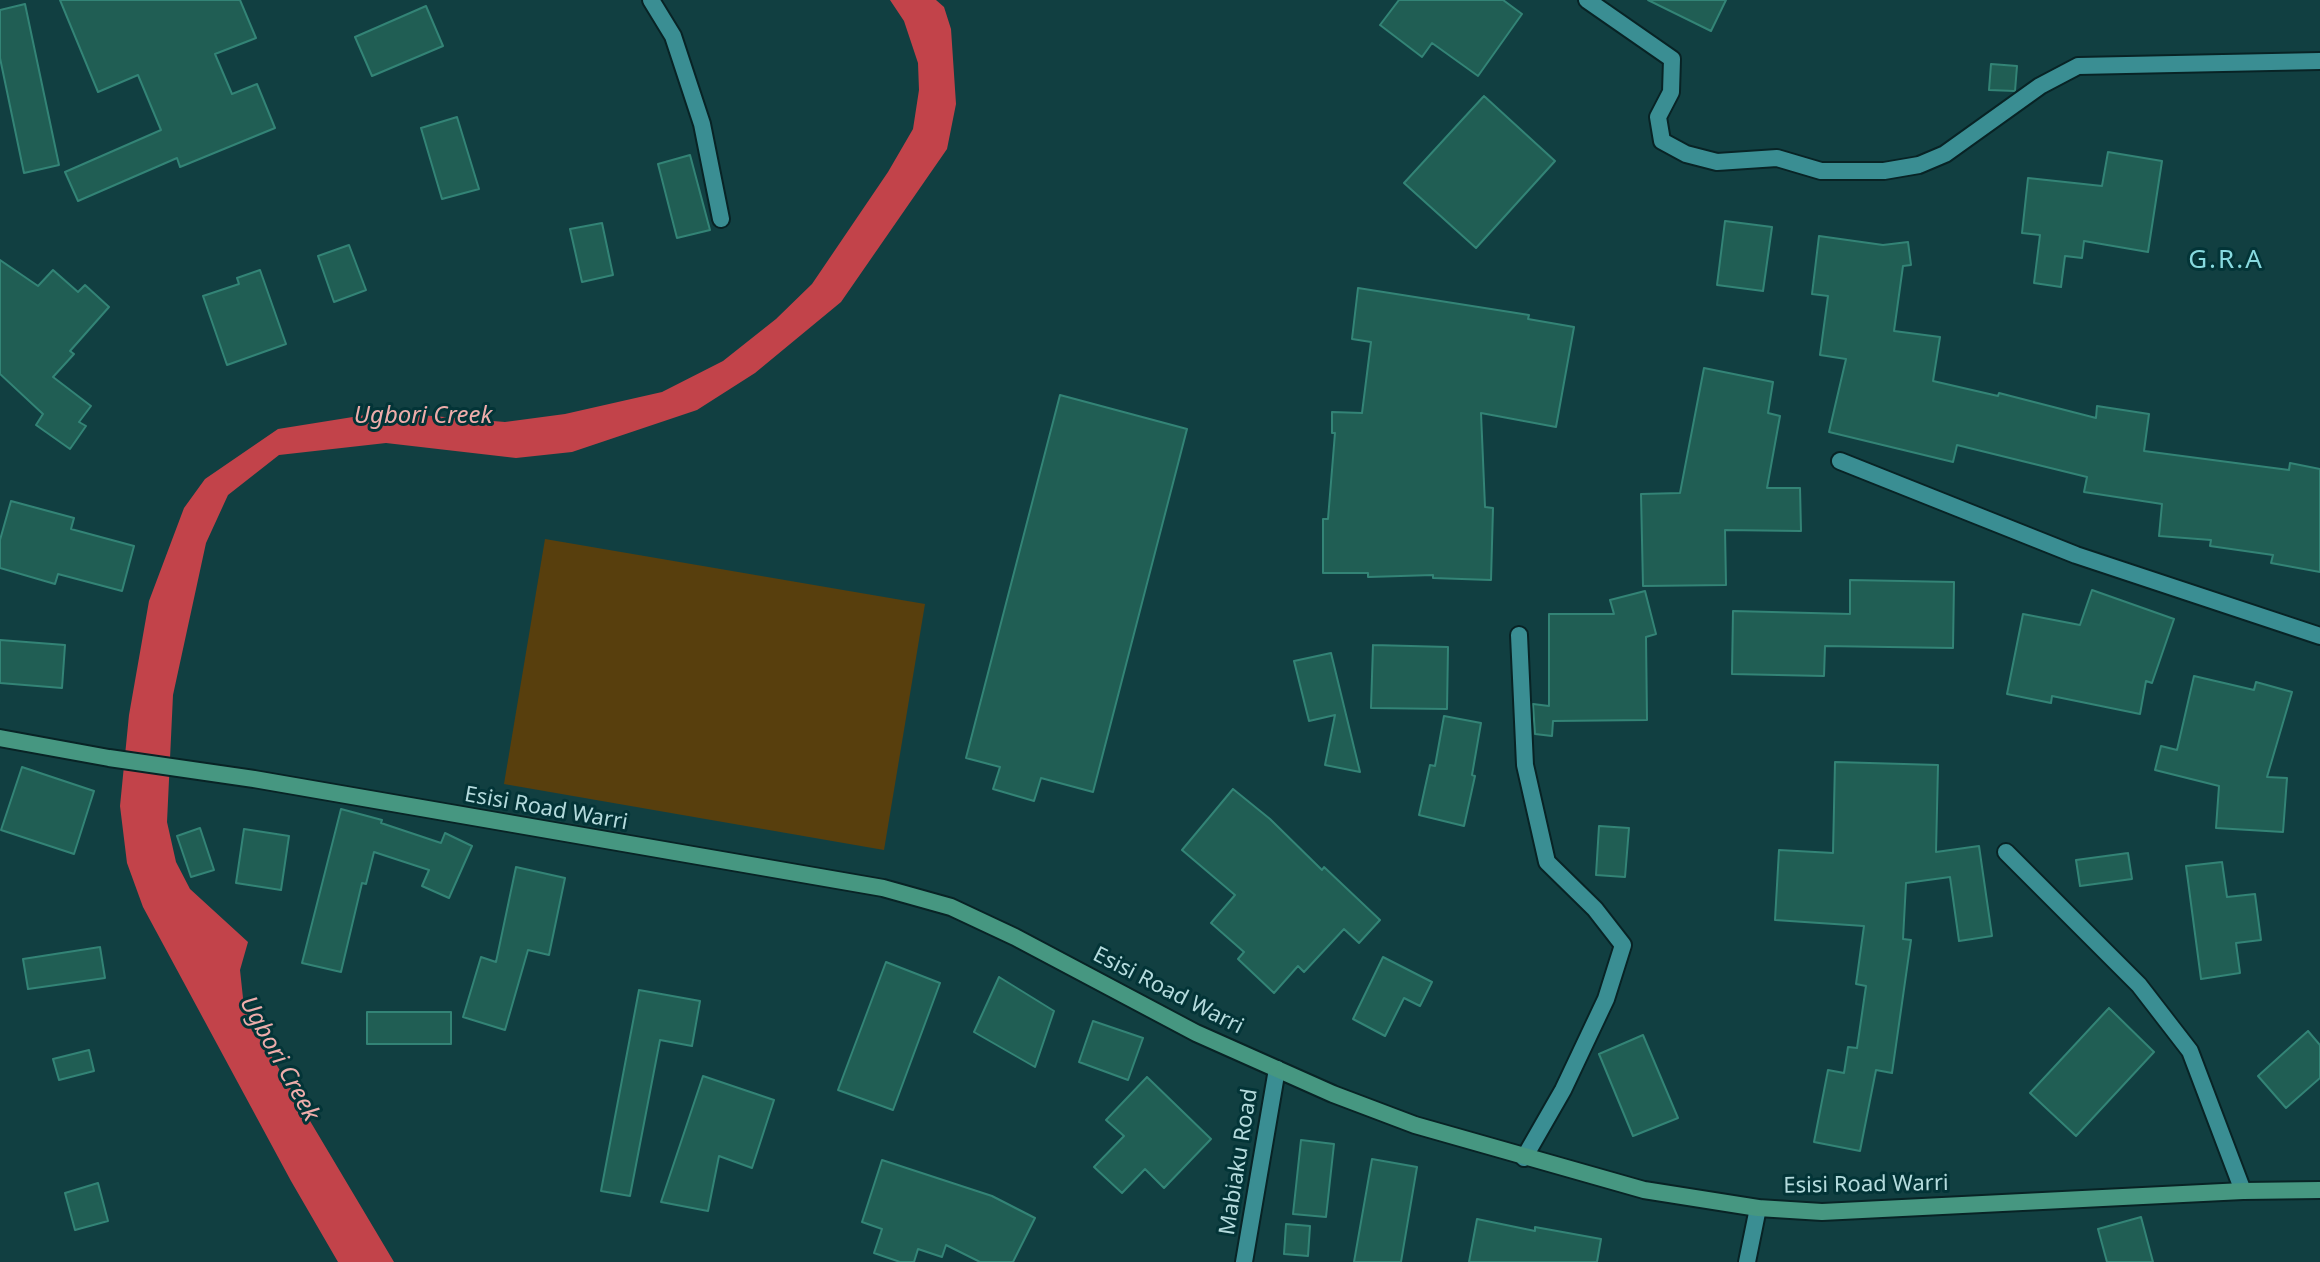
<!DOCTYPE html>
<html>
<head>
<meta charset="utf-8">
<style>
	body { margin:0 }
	canvas { display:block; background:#113f41 }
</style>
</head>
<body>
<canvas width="2320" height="1262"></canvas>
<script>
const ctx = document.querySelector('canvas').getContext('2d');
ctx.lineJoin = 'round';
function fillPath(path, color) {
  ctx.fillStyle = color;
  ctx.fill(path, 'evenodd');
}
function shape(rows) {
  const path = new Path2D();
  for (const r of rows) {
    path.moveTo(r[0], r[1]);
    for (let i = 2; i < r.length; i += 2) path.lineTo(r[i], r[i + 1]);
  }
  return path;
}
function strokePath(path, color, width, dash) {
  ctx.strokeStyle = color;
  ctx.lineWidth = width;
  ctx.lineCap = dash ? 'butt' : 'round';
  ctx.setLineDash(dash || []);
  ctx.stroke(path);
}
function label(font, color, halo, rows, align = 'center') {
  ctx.font = font + ' "Noto Sans",sans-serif';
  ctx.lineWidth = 6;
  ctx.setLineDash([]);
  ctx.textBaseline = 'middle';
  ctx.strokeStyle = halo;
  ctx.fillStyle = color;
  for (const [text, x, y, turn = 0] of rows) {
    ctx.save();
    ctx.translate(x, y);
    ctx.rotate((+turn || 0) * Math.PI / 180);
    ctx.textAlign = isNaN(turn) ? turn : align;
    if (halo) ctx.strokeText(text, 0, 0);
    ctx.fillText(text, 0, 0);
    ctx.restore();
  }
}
const green = shape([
	[545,539,925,604,884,850,504,784]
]);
const water = shape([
	[890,0,936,0,944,7,951,29,956,104,947,149,841,302,755,373,697,410,572,452,516,458,386,443,279,455,228,495,206,543,173,695,167,822,176,862,190,889,248,942,240,970,243,998,263,1042,394,1262,338,1262,291,1181,143,907,127,863,120,806,129,715,149,601,184,508,205,479,278,429,384,412,505,422,565,414,662,392,723,361,776,319,812,284,888,172,913,129,919,90,918,63,904,21]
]);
const building = shape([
	[60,0,240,0,256,38,215,54,232,94,257,84,275,128,180,167,177,158,78,201,65,172,161,130,138,75,98,92,60,0],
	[1399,0,1503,0,1522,14,1478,76,1432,43,1422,57,1380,25,1399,0],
	[1648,0,1726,0,1711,31,1648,0],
	[25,4,59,165,24,173,0,58,0,10,25,4],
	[426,6,443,46,372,76,355,37,426,6],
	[1991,64,2017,66,2015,91,1989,90,1991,64],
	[1484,96,1555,161,1476,248,1404,183,1484,96],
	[457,117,479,189,442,199,421,128,457,117],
	[2108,152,2162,161,2148,252,2084,241,2082,258,2065,256,2061,287,2034,283,2040,235,2022,233,2028,178,2102,186,2108,152],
	[690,155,710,230,677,238,658,164,690,155],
	[1725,221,1772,227,1763,291,1717,285,1725,221],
	[602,223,613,275,582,282,570,229,602,223],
	[1819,236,1883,245,1908,242,1911,265,1903,266,1894,331,1940,337,1933,381,1998,396,1999,393,2096,418,2097,406,2149,414,2144,451,2289,470,2290,463,2320,469,2320,572,2271,563,2273,555,2210,546,2211,540,2159,536,2162,504,2084,492,2087,477,1957,445,1953,462,1829,432,1846,359,1820,355,1828,296,1812,294,1819,236],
	[349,245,366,290,334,302,318,256,349,245],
	[0,260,38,286,53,270,78,292,85,285,109,307,70,351,74,354,53,377,91,406,79,422,86,426,70,449,36,425,43,414,0,374,0,260],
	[260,270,286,344,227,365,203,296,239,284,237,278,260,270],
	[1358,288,1529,315,1528,319,1574,327,1556,427,1481,413,1485,507,1493,508,1491,580,1433,578,1433,575,1368,577,1368,573,1323,573,1323,519,1328,519,1335,433,1332,433,1332,412,1362,413,1371,342,1352,339,1358,288],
	[1704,368,1773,382,1768,413,1780,416,1767,488,1800,488,1801,531,1725,530,1726,585,1643,586,1641,494,1680,493,1704,368],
	[1060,395,1187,429,1093,792,1041,778,1034,801,993,789,1000,767,966,758,1060,395],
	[11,501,74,518,71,529,134,546,122,591,58,574,55,584,0,568,0,540,11,501],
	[1850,580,1954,582,1953,648,1825,646,1824,676,1732,674,1733,611,1850,614,1850,580],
	[2092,590,2174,619,2152,683,2146,681,2140,714,2052,696,2051,703,2007,694,2023,614,2080,625,2092,590],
	[1645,591,1656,634,1646,637,1647,720,1553,721,1552,736,1535,734,1533,704,1549,706,1549,614,1614,614,1610,600,1645,591],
	[0,640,65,645,62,688,0,683,0,640],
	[1373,645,1448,647,1447,709,1371,708,1373,645],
	[1331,653,1340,690,1360,772,1325,765,1335,715,1309,721,1294,661,1331,653],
	[2194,676,2254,690,2256,682,2292,692,2267,777,2287,778,2283,832,2216,828,2219,786,2155,770,2161,746,2177,750,2194,676],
	[1444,716,1481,723,1472,775,1475,776,1464,826,1419,815,1430,765,1435,766,1444,716],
	[1835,762,1938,765,1936,852,1979,846,1992,936,1959,941,1950,877,1906,883,1903,939,1911,940,1892,1073,1876,1070,1860,1151,1814,1142,1828,1070,1844,1073,1848,1047,1857,1048,1866,986,1856,984,1864,926,1775,920,1779,850,1833,853,1835,762],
	[22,767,94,791,74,854,1,830,22,767],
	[1233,789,1270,819,1322,870,1324,867,1380,920,1359,943,1344,929,1304,972,1298,966,1274,993,1238,959,1244,952,1211,923,1235,895,1182,850,1233,789],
	[341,809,382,820,381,823,441,843,445,833,472,846,449,898,422,886,429,870,374,852,366,884,362,883,341,972,302,963,341,809],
	[1599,826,1629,828,1625,877,1596,875,1599,826],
	[200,828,214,870,191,877,177,836,200,828],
	[244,829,289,836,281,890,236,883,244,829],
	[2128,853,2132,879,2080,886,2076,860,2128,853],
	[2222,862,2227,897,2255,894,2261,940,2236,943,2240,973,2201,979,2186,866,2222,862],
	[516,867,565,878,549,955,528,950,505,1030,463,1017,481,957,496,962,516,867],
	[100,947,105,978,28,989,23,959,100,947],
	[1383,957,1432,982,1420,1006,1404,998,1385,1036,1353,1019,1383,957],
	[886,962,940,983,893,1110,838,1090,886,962],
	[999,977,1054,1011,1035,1067,974,1032,999,977],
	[639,990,700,1001,692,1046,660,1040,630,1196,601,1191,639,990],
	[2109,1008,2154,1052,2076,1136,2030,1093,2109,1008],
	[367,1012,451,1012,451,1044,367,1044,367,1012],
	[1093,1021,1143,1038,1128,1080,1079,1062,1093,1021],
	[2308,1031,2320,1045,2320,1078,2286,1108,2258,1076,2308,1031],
	[1643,1035,1678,1118,1633,1136,1599,1054,1643,1035],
	[89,1050,94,1071,59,1080,53,1059,89,1050],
	[703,1076,774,1100,752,1168,719,1156,708,1211,661,1202,703,1076],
	[1147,1077,1211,1139,1164,1188,1145,1169,1122,1193,1094,1167,1124,1136,1106,1120,1147,1077],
	[1301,1140,1334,1144,1326,1217,1293,1214,1301,1140],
	[1372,1159,1417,1167,1401,1262,1354,1262,1372,1159],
	[882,1160,992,1196,1035,1218,1013,1262,980,1262,946,1245,942,1257,918,1249,914,1262,900,1262,874,1253,882,1229,862,1222,882,1160],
	[98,1183,108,1221,75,1230,65,1193,98,1183],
	[2141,1217,2153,1262,2107,1262,2098,1229,2141,1217],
	[1477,1219,1535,1231,1535,1227,1601,1239,1597,1262,1469,1262,1477,1219],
	[1286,1224,1310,1226,1308,1256,1284,1254,1286,1224]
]);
const street = shape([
	[651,0,673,36,702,124,721,219],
	[1587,0,1672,59,1671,92,1658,117,1662,141,1686,154,1717,162,1777,158,1821,171,1884,171,1919,165,1945,154,2040,86,2078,66,2320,61],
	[1840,461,2076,555,2320,636],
	[1519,635,1525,765,1547,862,1595,909,1623,945,1606,999,1563,1090,1524,1158],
	[2006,852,2139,985,2190,1051,2243,1191],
	[1244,1262,1277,1069],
	[1747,1262,1758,1208]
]);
const secondary = shape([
	[0,738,109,758,254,779,883,888,951,907,1015,937,1196,1033,1333,1094,1415,1125,1644,1190,1758,1208,1822,1212,2243,1191,2320,1190]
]);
const streetNames = [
	["Esisi Road Warri",546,809,10],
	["Esisi Road Warri",1168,991,27],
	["Mabiaku Road",1239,1162,-81],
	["Esisi Road Warri",1866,1185,-1]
];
const waterNames = [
	["Ugbori Creek",423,416],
	["Ugbori Creek",279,1059,61]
];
const quarterNames = [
	["G.R.A",2226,261]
];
fillPath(green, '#583f0d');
fillPath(water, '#c2434a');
fillPath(building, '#205e54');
strokePath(building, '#338476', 2);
strokePath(street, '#082325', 20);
strokePath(secondary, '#082325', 20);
strokePath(street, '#3a8e93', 16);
strokePath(secondary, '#469781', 16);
label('22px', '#b5dbdd', '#033437', streetNames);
label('italic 24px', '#eeadab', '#033437', waterNames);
ctx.letterSpacing = '2px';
label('26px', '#88dadf', '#033437', quarterNames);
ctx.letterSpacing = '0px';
</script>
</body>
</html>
